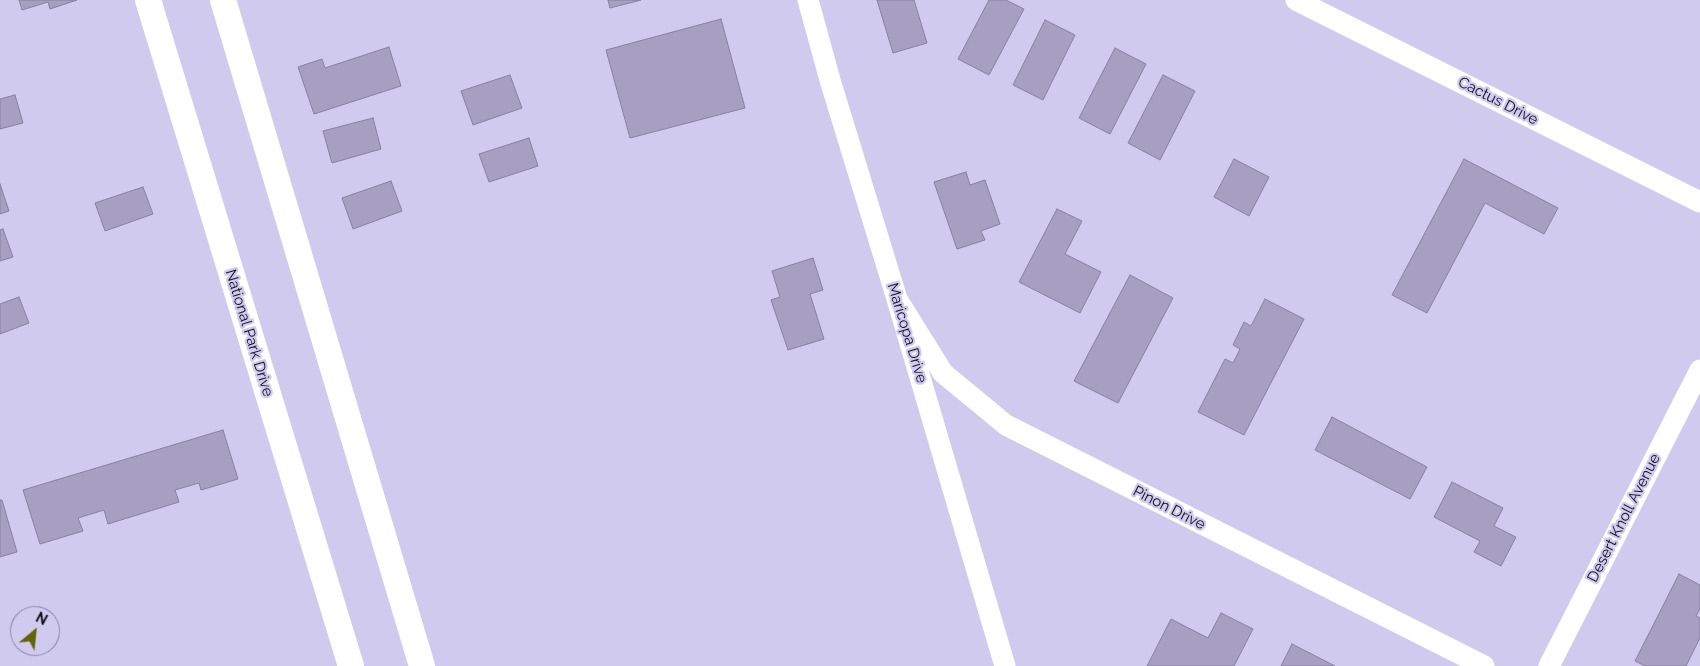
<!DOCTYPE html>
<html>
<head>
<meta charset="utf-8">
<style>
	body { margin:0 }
	#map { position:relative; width:1700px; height:666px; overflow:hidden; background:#d1caef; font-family:Raleway,sans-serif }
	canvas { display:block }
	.north { position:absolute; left:10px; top:606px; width:50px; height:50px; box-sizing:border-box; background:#d1caef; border:1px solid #857f9b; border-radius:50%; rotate:28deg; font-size:14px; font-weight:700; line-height:20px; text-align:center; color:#120f1c }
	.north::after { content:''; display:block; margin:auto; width:18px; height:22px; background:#5f6606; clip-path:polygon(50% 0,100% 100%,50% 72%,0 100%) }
</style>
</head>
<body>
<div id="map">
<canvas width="1700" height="666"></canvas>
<div class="north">N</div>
</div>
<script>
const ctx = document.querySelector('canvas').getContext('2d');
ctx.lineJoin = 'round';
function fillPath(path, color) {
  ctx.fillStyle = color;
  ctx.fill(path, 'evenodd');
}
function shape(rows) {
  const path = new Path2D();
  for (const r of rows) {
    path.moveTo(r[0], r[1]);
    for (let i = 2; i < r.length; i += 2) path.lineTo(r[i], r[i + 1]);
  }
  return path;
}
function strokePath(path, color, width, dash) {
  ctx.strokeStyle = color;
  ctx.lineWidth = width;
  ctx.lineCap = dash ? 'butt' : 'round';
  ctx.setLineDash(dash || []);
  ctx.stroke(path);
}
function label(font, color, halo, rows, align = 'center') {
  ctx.font = font + ' Raleway,sans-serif';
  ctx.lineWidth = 4.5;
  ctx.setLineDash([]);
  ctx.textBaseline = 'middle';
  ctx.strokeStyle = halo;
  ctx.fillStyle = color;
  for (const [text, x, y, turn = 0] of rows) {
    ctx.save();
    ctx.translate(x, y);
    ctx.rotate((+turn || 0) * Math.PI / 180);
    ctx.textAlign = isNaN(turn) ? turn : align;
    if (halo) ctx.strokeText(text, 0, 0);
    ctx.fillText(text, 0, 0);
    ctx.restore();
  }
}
const building = shape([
	[19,0,77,0,50,9,48,2,22,10,19,0],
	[608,0,641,0,610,8,608,0],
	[877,0,914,0,927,43,893,53,877,0],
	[989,0,1006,0,1024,9,989,75,958,59,989,0],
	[721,19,745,108,630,138,606,50,721,19],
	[1045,20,1075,35,1043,100,1013,85,1045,20],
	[389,47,401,86,314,114,298,67,322,59,325,68,389,47],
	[1115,48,1146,64,1110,134,1079,118,1115,48],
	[510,75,522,108,473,125,461,91,510,75],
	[1163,75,1195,91,1160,160,1128,143,1163,75],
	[15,95,23,123,0,129,0,99,15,95],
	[373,118,381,149,332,163,323,131,373,118],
	[529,138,538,166,489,182,479,154,529,138],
	[1234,159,1269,177,1249,216,1214,197,1234,159],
	[1464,159,1558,208,1544,234,1485,203,1427,313,1392,295,1464,159],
	[966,172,970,185,985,180,1000,224,981,231,985,240,957,249,934,182,966,172],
	[391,181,402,211,353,229,342,198,391,181],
	[0,184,9,211,0,214,0,184],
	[143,187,153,214,105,231,95,203,143,187],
	[1057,209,1082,221,1065,254,1101,272,1080,313,1019,282,1057,209],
	[3,229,13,257,0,261,0,230,3,229],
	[813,258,823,290,810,294,824,339,788,350,771,300,780,297,772,271,813,258],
	[1130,275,1173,298,1118,403,1074,381,1130,275],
	[19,297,29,323,0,334,0,304,19,297],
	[1265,299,1304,319,1244,435,1198,412,1225,359,1233,363,1240,349,1233,345,1244,322,1251,326,1265,299],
	[1332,417,1427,467,1410,499,1315,450,1332,417],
	[223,430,238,479,201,490,199,483,175,490,179,502,108,524,104,510,78,518,83,531,40,544,23,490,223,430],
	[1452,482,1503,508,1494,526,1516,537,1501,566,1474,552,1480,541,1434,517,1452,482],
	[0,500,2,500,17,552,0,557,0,500],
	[1679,574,1700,585,1700,609,1696,616,1700,618,1700,638,1686,666,1645,666,1635,661,1679,574],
	[1221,613,1253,629,1234,666,1147,666,1171,619,1208,638,1221,613],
	[1292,644,1335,666,1281,666,1292,644]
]);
const minor = shape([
	[808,0,830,80,897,299,1005,666],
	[1296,0,1700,202],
	[897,299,943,373,1006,425,1484,666],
	[1549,666,1700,370]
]);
const tertiary = shape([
	[148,0,351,666],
	[223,0,422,666]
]);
const streetNames = [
	["Cactus Drive",1498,101,27],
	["National Park Drive",249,333,73],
	["Maricopa Drive",907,333,73],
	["Pinon Drive",1169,508,27],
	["Desert Knoll Avenue",1624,518,-63]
];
fillPath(building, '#a69fc2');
strokePath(building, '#8780a1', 1);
strokePath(minor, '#fff', 21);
strokePath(tertiary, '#fff', 26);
label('15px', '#120f1c', '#d1caef', streetNames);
</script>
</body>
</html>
